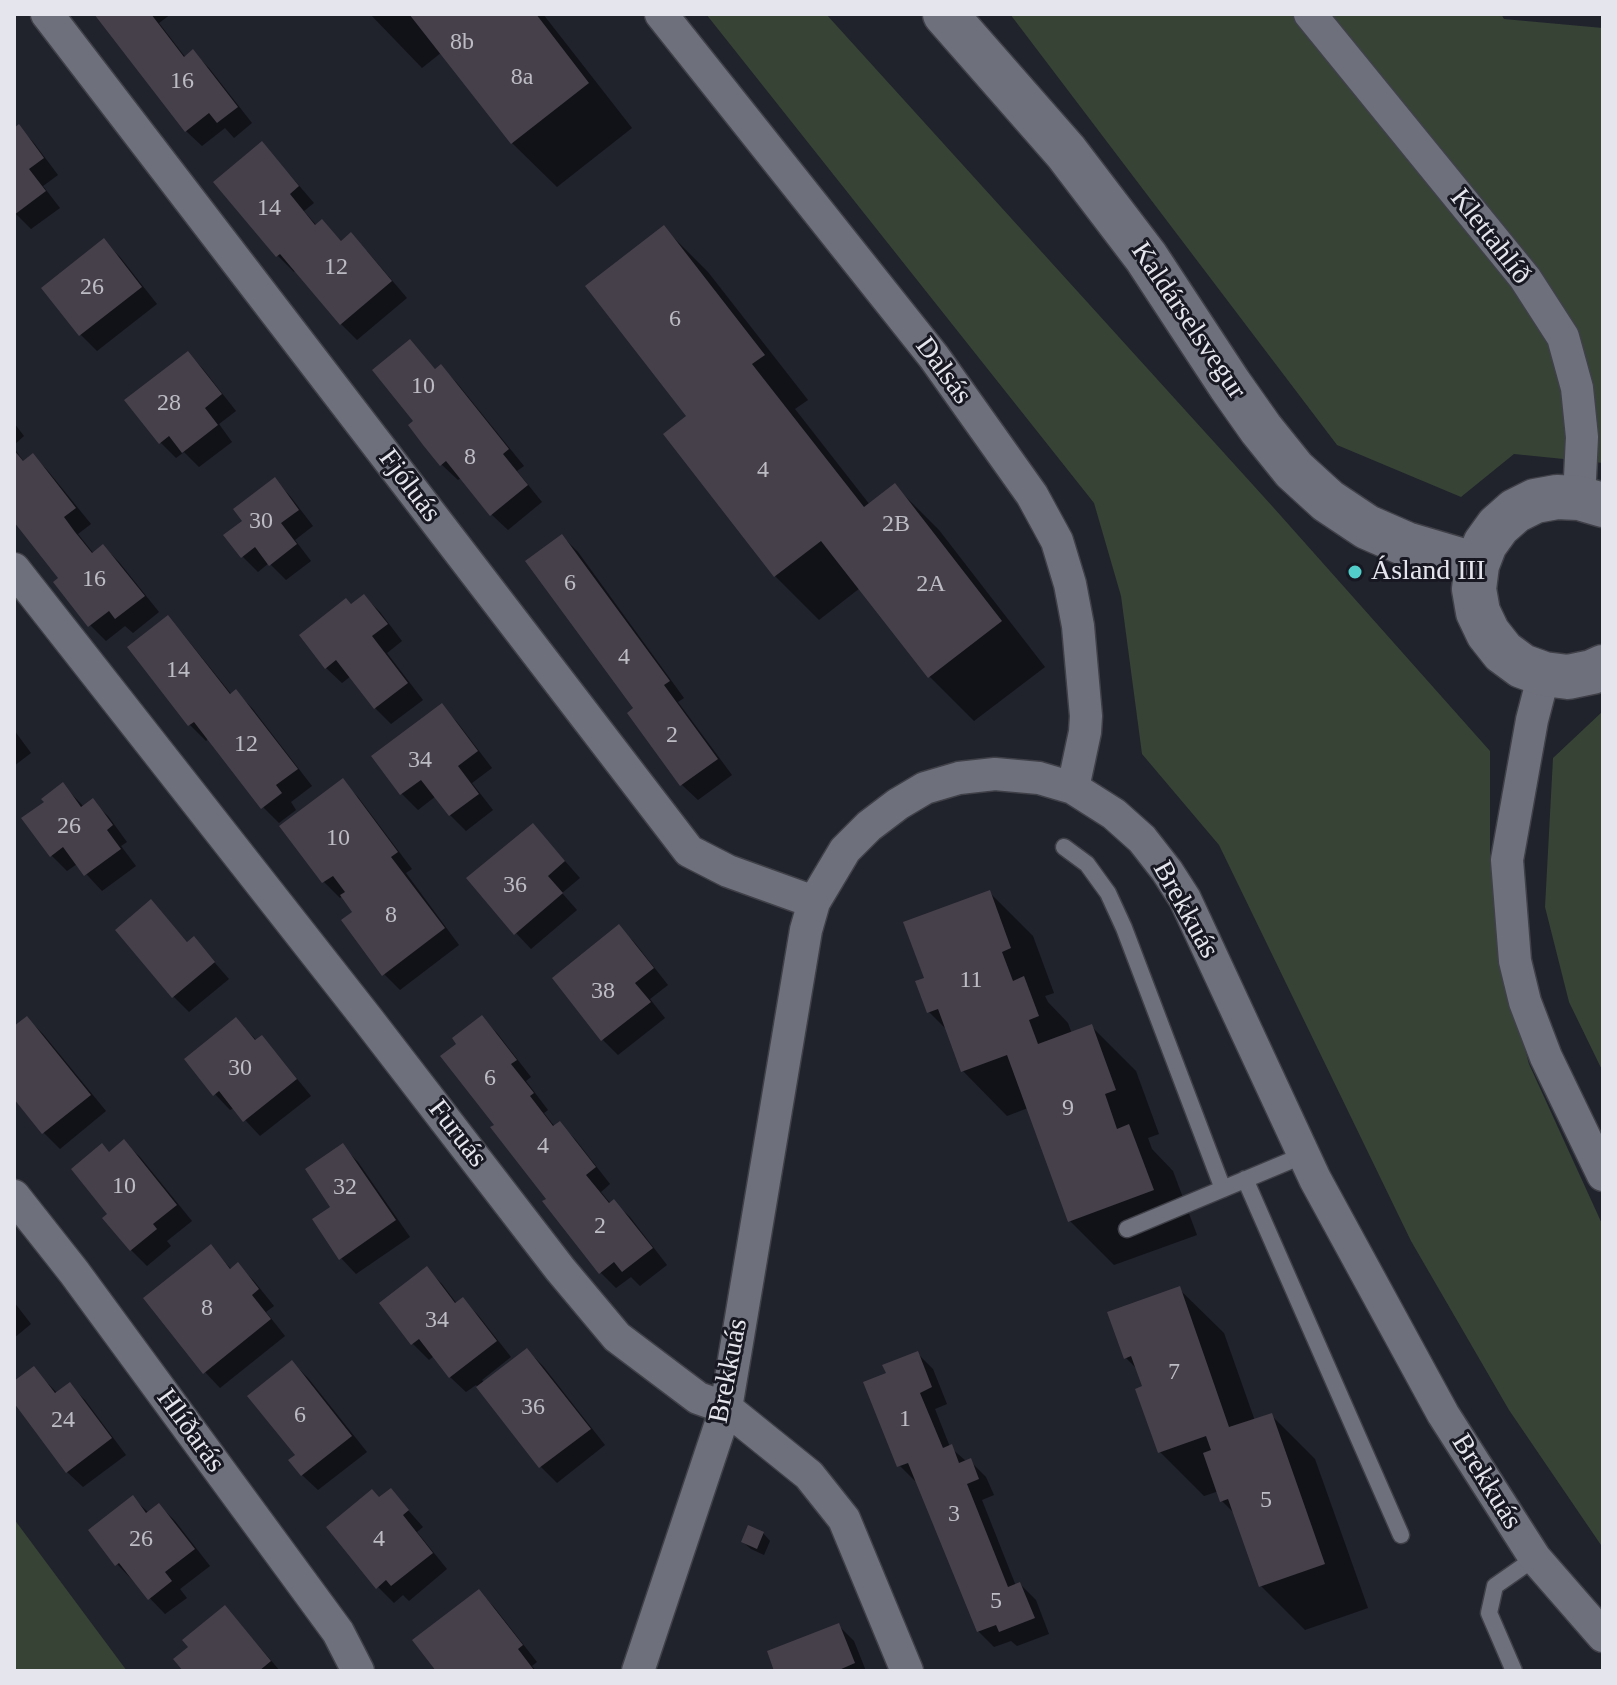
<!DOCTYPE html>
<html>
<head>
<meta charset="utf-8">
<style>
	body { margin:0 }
	#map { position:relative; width:1617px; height:1685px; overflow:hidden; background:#20222c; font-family:Georgia,serif }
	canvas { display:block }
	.frame { position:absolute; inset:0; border:16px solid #e5e6ed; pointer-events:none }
</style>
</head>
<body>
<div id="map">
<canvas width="1617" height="1685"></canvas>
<div class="frame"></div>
</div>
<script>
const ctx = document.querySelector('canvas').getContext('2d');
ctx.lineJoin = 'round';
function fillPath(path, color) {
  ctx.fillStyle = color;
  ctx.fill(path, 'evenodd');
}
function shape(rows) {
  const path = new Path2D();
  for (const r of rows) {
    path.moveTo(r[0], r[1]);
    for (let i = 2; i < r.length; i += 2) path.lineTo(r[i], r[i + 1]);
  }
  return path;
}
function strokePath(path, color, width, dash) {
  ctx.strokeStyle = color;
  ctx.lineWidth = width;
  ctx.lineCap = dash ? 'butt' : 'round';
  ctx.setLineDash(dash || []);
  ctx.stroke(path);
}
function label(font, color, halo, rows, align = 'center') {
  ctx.font = font + ' Georgia,serif';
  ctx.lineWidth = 6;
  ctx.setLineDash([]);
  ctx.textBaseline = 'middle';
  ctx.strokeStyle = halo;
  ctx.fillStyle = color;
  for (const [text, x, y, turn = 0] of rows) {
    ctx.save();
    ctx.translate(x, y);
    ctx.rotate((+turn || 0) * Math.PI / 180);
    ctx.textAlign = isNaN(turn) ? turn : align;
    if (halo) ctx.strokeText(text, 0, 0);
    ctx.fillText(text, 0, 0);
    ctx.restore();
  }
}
const green = shape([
	[706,14,826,14,1273,507,1490,751,1490,854,1500,955,1529,1064,1603,1226,1603,1548,1509,1410,1411,1241,1219,845,1142,754,1121,596,1094,503],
	[1010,14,1501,14,1504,19,1603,28,1603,463,1514,454,1461,497,1337,445],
	[1603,711,1603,1072,1569,1002,1545,907,1553,758],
	[14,1519,127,1671,14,1671]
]);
const shadow = shape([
	[97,14,171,14,159,23,186,58,193,52,209,68,252,123,234,138,225,128,202,146,186,131],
	[370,14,543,14,632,128,557,187,512,143,442,52,422,68],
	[19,127,34,143,58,175,43,186,60,208,31,229,14,212,14,130],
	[277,160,314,203,304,211,317,226,322,221,342,242,367,251,407,298,357,340,341,324,296,270,294,272,278,256,216,182],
	[664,228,708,272,808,400,795,409,870,505,895,486,939,530,1045,667,974,721,930,677,860,588,819,620,775,576,689,416],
	[104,241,120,257,157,304,97,351,81,335,44,288],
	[410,342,436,370,441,367,457,383,524,466,517,471,542,502,508,530,492,515,462,477,458,480,442,465,411,426,416,421],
	[188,353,203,369,236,411,219,424,232,442,199,467,184,452,176,458,160,442],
	[14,423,24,436,14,445],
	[14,448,24,462,33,455,48,471,91,524,78,534,94,554,103,546,119,562,159,612,133,633,125,626,106,641,90,625,61,578,14,519],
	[275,480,290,496,313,526,295,540,311,561,286,580,269,563,258,572,242,556,245,521],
	[562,536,578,552,684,698,678,702,732,775,698,800,682,785,636,709],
	[364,596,380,612,402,641,387,653,423,700,391,724,375,708,351,676,342,683,326,668,351,606],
	[168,618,183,634,232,695,236,692,252,708,312,786,291,802,296,810,279,823,263,807,209,738,206,741,190,725,130,648],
	[442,706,457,722,492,768,472,783,493,810,466,831,450,815,436,796,418,810,402,794,374,757],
	[14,730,31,753,14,766],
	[342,781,358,797,412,869,406,873,459,945,400,990,384,974,355,912,342,896,340,898,324,882,282,826],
	[63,785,84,807,92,801,108,816,127,842,121,846,136,866,102,891,77,864,67,871,51,855,47,802],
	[533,825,580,878,562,893,577,910,531,949,516,933],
	[989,892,1033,936,1054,993,1045,996,1048,1002,1068,1023,1072,1034,1092,1027,1136,1071,1159,1134,1148,1138,1152,1149,1173,1171,1197,1235,1114,1265,1070,1221,1028,1108,1007,1116,963,1071,948,1031,929,1012,926,979],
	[151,902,189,944,194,939,229,979,189,1012,173,996],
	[619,927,635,943,668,985,650,999,665,1018,618,1055,603,1040],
	[27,1018,43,1034,106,1111,60,1149,44,1133,14,1096,14,1029],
	[482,1018,497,1033,531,1077,526,1081,548,1110,544,1113,555,1127,559,1123,575,1139,610,1184,601,1192,611,1204,614,1202,630,1217,667,1265,640,1286,631,1277,616,1288,600,1272,496,1125,459,1044],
	[236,1019,257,1041,262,1038,277,1054,311,1096,260,1136,234,1108,230,1110,215,1094],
	[124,1142,140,1157,192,1221,167,1241,171,1246,147,1266,131,1250,110,1214,110,1153],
	[342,1146,358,1162,410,1237,356,1274,341,1258,333,1207],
	[211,1247,232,1270,238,1265,254,1281,274,1306,266,1312,285,1336,220,1388,205,1372],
	[427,1269,442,1284,457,1304,463,1300,478,1315,511,1357,482,1380,485,1383,527,1350,543,1366,605,1445,557,1483,541,1467,476,1385,466,1392,450,1377,434,1356,429,1360,413,1344,382,1304],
	[1179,1289,1224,1333,1255,1421,1271,1415,1315,1459,1368,1608,1305,1630,1261,1586,1235,1514,1222,1501,1219,1491,1204,1496,1159,1451,1144,1387,1138,1370,1126,1358],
	[14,1302,31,1324,14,1338],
	[917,1353,933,1369,947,1404,935,1409,950,1447,967,1462,970,1461,986,1477,994,1495,982,1500,1016,1586,1020,1584,1036,1600,1049,1634,1017,1646,1011,1641,994,1647,978,1631,917,1481,915,1481,899,1465,888,1374],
	[292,1362,308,1378,367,1452,318,1490,302,1475,297,1455],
	[34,1369,57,1393,69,1384,85,1400,126,1455,83,1487,67,1472,14,1400,14,1383],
	[391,1491,423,1527,417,1532,447,1569,409,1601,403,1595,394,1603,378,1587,380,1499],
	[133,1498,149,1513,159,1505,175,1521,210,1566,180,1589,187,1598,165,1614,117,1564],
	[763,1533,770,1541,764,1555,751,1549,743,1542],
	[478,1591,494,1607,537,1662,532,1666,536,1671,438,1671],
	[225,1608,240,1624,280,1671,185,1671,191,1647],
	[838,1625,854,1641,866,1671,777,1671]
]);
const building = shape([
	[94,14,151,14,184,57,193,49,238,107,217,123,209,113,185,132],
	[409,14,536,14,589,83,511,144],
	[19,124,44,158,29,169,46,191,14,215,14,128],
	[262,141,299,186,290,194,315,225,322,219,341,241,351,232,392,281,340,325,280,254,276,257,213,182],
	[664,225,765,355,752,364,864,507,895,483,1002,621,928,678,821,541,774,577,663,434,686,416,585,286],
	[104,238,142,287,79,336,41,288],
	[410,339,435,369,441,364,509,449,503,454,528,485,490,516,446,461,440,466,423,445,408,425,413,421,372,370],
	[188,351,222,394,205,408,218,425,182,453,169,436,159,444,124,400],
	[14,450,23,461,33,453,76,508,64,517,75,532,92,553,103,544,145,596,115,619,109,611,88,627,53,582,58,578,14,522],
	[275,477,299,510,281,523,297,544,269,566,255,547,241,558,223,535,242,521,233,509],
	[562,534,670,681,664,685,718,759,680,786,627,713,633,708,525,561],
	[364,594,388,624,372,636,408,683,374,709,336,660,325,669,299,635,346,598,351,604],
	[168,615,230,694,236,689,298,769,276,785,282,793,261,809,194,722,188,726,127,647],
	[442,703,478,751,458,766,479,794,449,816,421,780,400,795,371,756],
	[343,778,398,852,391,857,445,928,382,976,341,920,352,912,340,895,345,892,333,876,322,883,279,826],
	[63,782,81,807,93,798,113,825,107,830,121,849,84,876,63,847,50,857,21,818,44,802,41,799],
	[533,823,565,861,548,876,563,893,514,935,466,878],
	[990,890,1011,948,1002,952,1013,981,1024,976,1039,1016,1029,1020,1038,1044,1092,1024,1116,1090,1105,1094,1117,1129,1129,1124,1154,1190,1068,1222,1007,1055,961,1072,938,1009,927,1013,915,981,924,978,903,922],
	[151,899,187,942,194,936,215,962,172,998,115,930],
	[619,924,654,968,635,983,651,1002,601,1041,552,978],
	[482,1015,517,1060,511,1064,534,1093,530,1096,553,1126,560,1121,596,1167,586,1175,609,1203,614,1199,653,1248,622,1272,614,1262,599,1274,542,1201,546,1199,490,1127,494,1125,440,1056,456,1044,452,1038],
	[27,1016,91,1095,42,1134,14,1099,14,1026],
	[236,1017,255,1040,262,1035,297,1079,243,1122,219,1091,213,1096,184,1059],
	[124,1139,177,1205,153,1224,157,1229,130,1251,102,1218,107,1214,71,1169,102,1143,109,1152],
	[343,1143,396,1220,339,1260,312,1219,330,1207,305,1169],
	[211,1244,230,1269,238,1262,259,1289,252,1295,271,1319,203,1374,143,1298],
	[427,1266,455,1303,463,1297,497,1341,449,1378,419,1339,411,1345,379,1303],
	[1180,1286,1229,1427,1272,1413,1325,1564,1259,1587,1228,1499,1220,1502,1203,1453,1211,1450,1206,1436,1158,1453,1135,1389,1142,1386,1131,1356,1124,1359,1107,1312],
	[527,1348,591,1429,539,1468,476,1387],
	[918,1351,932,1387,920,1393,943,1448,952,1444,959,1463,971,1458,979,1479,967,1484,1008,1587,1020,1582,1035,1618,999,1632,996,1625,977,1632,908,1463,897,1467,863,1382,886,1373,882,1365],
	[292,1360,352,1436,301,1476,288,1460,295,1455,247,1396],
	[34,1366,55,1393,70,1382,112,1438,66,1473,14,1403,14,1381],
	[391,1488,409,1510,403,1515,433,1553,391,1586,386,1580,376,1589,326,1527,372,1489,379,1497],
	[133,1495,146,1513,159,1503,195,1549,165,1572,172,1581,148,1600,119,1563,115,1566,88,1530],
	[748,1525,764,1532,757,1549,741,1542],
	[479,1589,523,1645,518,1649,534,1670,532,1671,436,1671,412,1640],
	[225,1605,271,1661,259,1671,183,1671,173,1659,188,1647,182,1640],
	[839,1623,855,1663,839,1670,839,1671,774,1671,767,1651]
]);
const lane = shape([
	[1064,847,1087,864,1108,893,1124,928,1223,1189],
	[1245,1179,1401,1535],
	[1127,1229,1304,1155],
	[1514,1671,1489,1613,1495,1586,1535,1558]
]);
const street = shape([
	[47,14,689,851,728,871,814,902],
	[661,14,934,357,1032,495,1057,541,1070,584,1078,626,1086,716,1085,732,1073,788],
	[1310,14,1525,278,1563,337,1577,388,1582,437,1579,498],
	[14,569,369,1021,560,1269,617,1337,698,1398,726,1408,809,1475,844,1519,907,1671],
	[1544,674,1532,720,1507,860,1515,961,1525,1002,1546,1057,1603,1175],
	[14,1196,74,1272,338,1632,358,1671],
	[638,1671,726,1408,806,930,814,902,845,850,869,826,898,804,925,788,959,778,995,774,1039,778,1073,788,1114,814,1142,839,1167,871,1185,899,1315,1179,1443,1414,1535,1558,1603,1636]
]);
const secondary = shape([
	[945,14,1066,152,1146,257,1230,385,1261,429,1294,470,1328,501,1367,527,1406,544,1477,565],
	[1603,505,1579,498,1557,497,1535,501,1515,511,1498,526,1485,544,1477,565,1474,589,1478,612,1488,633,1503,652,1522,666,1544,674,1568,677,1592,672,1603,667]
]);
const markers = [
	[1355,572,8,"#53cdca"]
];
const numberNames = [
	["8b",462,43],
	["8a",522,78],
	["16",182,82],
	["14",269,209],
	["12",336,268],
	["26",92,288],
	["6",675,320],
	["10",423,387],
	["28",169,404],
	["8",470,458],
	["4",763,471],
	["30",261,522],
	["2B",896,525],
	["16",94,580],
	["6",570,584],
	["2A",931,585],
	["4",624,658],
	["14",178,671],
	["2",672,736],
	["12",246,745],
	["34",420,761],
	["26",69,827],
	["10",338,839],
	["36",515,886],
	["8",391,916],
	["11",971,981],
	["38",603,992],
	["30",240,1069],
	["6",490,1079],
	["9",1068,1109],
	["4",543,1147],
	["10",124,1187],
	["32",345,1188],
	["2",600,1227],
	["8",207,1309],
	["34",437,1321],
	["7",1174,1373],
	["36",533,1408],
	["6",300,1416],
	["1",905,1420],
	["24",63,1421],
	["5",1266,1501],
	["3",954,1515],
	["26",141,1540],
	["4",379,1540],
	["5",996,1602]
];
const streetNames = [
	["Klettahlíð",1490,237,52],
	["Kaldárselsvegur",1188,321,56],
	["Dalsás",943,371,54],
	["Fjóluás",409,486,53],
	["Brekkuás",1185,910,61],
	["Furuás",457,1134,52],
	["Brekkuás",729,1371,-79],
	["Hlíðarás",190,1431,54],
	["Brekkuás",1486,1482,58]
];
const poiNames = [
	["Ásland III",1371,572]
];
fillPath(green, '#364335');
fillPath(shadow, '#0007');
fillPath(building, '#46404b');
strokePath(lane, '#3f4048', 19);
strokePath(street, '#3f4048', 35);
strokePath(secondary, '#3f4048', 47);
strokePath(lane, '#6e707c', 16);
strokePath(street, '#6e707c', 32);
strokePath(secondary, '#6e707c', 44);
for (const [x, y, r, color] of markers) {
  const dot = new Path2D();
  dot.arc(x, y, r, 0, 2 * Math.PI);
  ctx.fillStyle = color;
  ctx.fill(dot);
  strokePath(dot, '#171822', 3);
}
label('24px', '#bdbcc4', null, numberNames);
label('28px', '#e5e6ed', '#171822', streetNames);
label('28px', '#e5e6ed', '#171822', poiNames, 'left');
</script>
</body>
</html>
